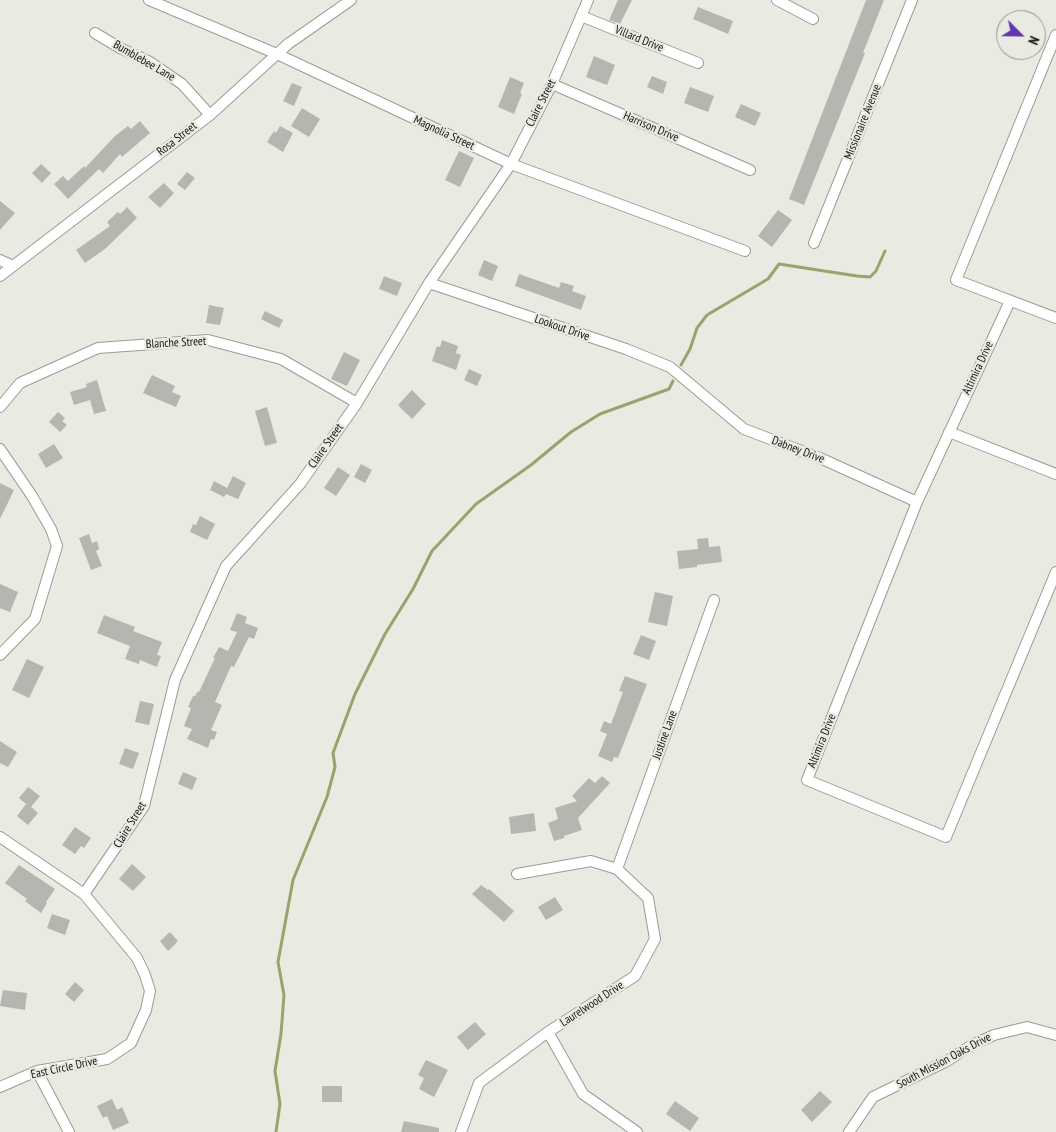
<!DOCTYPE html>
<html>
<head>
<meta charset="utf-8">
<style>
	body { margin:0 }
	#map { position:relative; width:1056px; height:1132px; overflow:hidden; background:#e9ebe3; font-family:"PT Sans Narrow",sans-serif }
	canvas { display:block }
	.north { position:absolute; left:996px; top:10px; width:50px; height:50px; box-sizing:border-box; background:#e9ebe3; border:1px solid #949590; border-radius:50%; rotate:113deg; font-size:14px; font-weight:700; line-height:20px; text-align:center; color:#151513 }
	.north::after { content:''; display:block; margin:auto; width:18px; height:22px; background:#6537af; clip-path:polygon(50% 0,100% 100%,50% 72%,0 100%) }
</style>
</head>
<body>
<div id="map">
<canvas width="1056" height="1132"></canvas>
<div class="north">N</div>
</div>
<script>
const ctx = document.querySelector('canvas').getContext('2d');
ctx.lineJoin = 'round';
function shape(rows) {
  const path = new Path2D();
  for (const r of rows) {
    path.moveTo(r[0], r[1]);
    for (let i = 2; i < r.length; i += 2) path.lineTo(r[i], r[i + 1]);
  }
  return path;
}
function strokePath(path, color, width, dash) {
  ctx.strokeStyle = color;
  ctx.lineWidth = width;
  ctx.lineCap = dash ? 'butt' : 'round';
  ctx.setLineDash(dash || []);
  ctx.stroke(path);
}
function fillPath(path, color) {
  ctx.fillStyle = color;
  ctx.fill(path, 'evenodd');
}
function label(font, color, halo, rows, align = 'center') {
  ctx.font = font + ' "PT Sans Narrow",sans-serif';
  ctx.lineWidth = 4.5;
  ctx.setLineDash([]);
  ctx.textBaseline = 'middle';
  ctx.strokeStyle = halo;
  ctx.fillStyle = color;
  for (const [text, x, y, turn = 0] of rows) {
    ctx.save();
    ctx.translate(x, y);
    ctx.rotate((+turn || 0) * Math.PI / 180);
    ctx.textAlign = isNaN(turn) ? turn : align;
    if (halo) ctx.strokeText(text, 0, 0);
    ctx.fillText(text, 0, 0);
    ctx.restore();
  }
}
const stream = shape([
	[681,365,690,349,697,328,707,315,768,279,779,264,857,276,870,277,876,271,885,251],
	[276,1132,280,1104,275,1071,281,1034,284,995,278,962,293,880,327,797,335,767,333,753,355,694,385,634,413,589,432,551,476,504,531,465,571,432,600,414,669,389,673,381]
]);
const building = shape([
	[618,0,632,0,620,24,609,20],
	[866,0,884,0,863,53,865,53,804,205,789,199],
	[698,7,733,21,728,34,693,19],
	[594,56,615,65,607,85,586,77],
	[652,76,667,82,663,94,647,87],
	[510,77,524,83,520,93,522,94,514,114,498,107],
	[292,83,302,87,294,106,283,101],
	[690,87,714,96,708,112,684,103],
	[741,104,761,113,755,126,735,117],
	[302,108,320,119,309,137,291,126],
	[140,121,150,133,122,157,120,154,103,173,99,169,68,199,54,184,63,176,68,181,84,166,85,168,115,136,128,126,131,129],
	[280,126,293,133,283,152,267,142,274,131,276,133],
	[459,151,474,158,460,187,445,180],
	[41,164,51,173,42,183,32,173],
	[187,172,195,178,185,190,177,184],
	[164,183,174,193,160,208,148,197],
	[0,201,15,213,0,230],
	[127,207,137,218,105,249,85,263,76,250,110,226,107,222,118,212,120,214],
	[778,210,792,220,772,247,758,236],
	[484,260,498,266,492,281,478,275],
	[519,274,559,288,561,282,574,286,572,291,586,296,581,310,515,286],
	[384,276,402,283,397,296,379,289],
	[209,305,224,308,220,325,206,323],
	[265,311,283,320,279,328,261,319],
	[442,340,458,346,456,353,461,355,456,370,432,361,437,346,440,347],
	[344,352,360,360,347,386,331,379],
	[469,369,482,375,477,386,464,380],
	[152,375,175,386,172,392,181,396,176,407,143,393],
	[97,380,106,411,94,414,90,400,74,405,70,392,87,387,86,384],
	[412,390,426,404,412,419,398,405],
	[267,407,277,443,265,446,255,411],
	[58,412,65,418,62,421,67,425,60,432,49,422],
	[54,444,63,458,46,468,38,454],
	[361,464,372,470,365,483,354,477],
	[338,467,350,475,336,496,324,488],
	[233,476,246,483,238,499,226,494,224,497,210,490,214,481,227,488],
	[0,483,14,490,0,519],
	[200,516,215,524,207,540,190,532,193,524,196,525],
	[89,534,92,543,97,541,99,549,96,551,102,566,91,570,79,538],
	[708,538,709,547,720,546,722,562,697,565,697,567,679,569,677,551,698,549,697,539],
	[0,584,18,592,10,612,0,608],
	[655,592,673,596,667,626,648,622],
	[237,613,247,617,245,623,258,628,254,639,249,637,234,667,231,666,215,702,222,705,211,730,217,732,214,740,211,739,208,748,187,739,192,729,184,726,191,708,188,707,193,696,195,696,198,691,199,692,215,658,213,658,219,647,228,651,237,632,230,630],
	[104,615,135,627,133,631,162,642,157,655,161,656,157,667,140,660,139,664,125,659,130,646,97,633],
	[641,635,656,641,649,660,633,654],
	[27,659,44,667,29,698,12,690],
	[625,676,647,684,618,758,614,757,612,762,598,756,607,734,600,731,604,721,611,724,623,692,619,691],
	[140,701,154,704,149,725,135,722],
	[0,741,17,752,8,767,0,763],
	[125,748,139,753,133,769,119,764],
	[183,772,197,778,192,790,178,784],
	[602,776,610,783,578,818,582,830,564,836,564,838,554,841,548,823,558,819,555,808,577,801,572,796,589,778,595,783],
	[28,787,40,796,31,807,38,813,28,825,17,816,26,804,19,798],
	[534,813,536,831,511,834,509,817],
	[75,827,91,838,84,848,81,846,75,854,62,845],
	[132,864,146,877,133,891,119,879],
	[19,865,55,889,46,902,47,903,41,913,25,901,27,899,5,883],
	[481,885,488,890,489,889,514,911,504,922,472,894],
	[555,897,563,910,546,920,538,907],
	[52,914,70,920,65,935,47,928],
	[170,932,178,941,168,951,160,941],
	[75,982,84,990,74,1002,65,994],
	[3,990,27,993,25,1010,0,1006],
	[475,1022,486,1034,468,1050,457,1037],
	[426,1060,448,1070,434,1097,419,1089,424,1078,418,1075],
	[322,1086,342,1086,342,1102,322,1102],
	[820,1091,832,1102,812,1122,801,1110],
	[112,1099,117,1110,122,1107,129,1123,113,1130,107,1116,103,1118,97,1106],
	[675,1101,699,1118,690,1131,666,1114],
	[404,1121,439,1128,439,1132,401,1132]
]);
const minor = shape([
	[149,0,277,54,511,164,745,251],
	[777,0,813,19],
	[581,16,698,63],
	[95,33,120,48,150,62,182,84,210,115],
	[1056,35,956,280,1056,318],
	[552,84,750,170],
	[814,243,912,0],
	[0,260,13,266],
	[0,276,210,115,288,44,351,0],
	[429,283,626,349,670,367,744,429,820,458,917,502],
	[1010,301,917,502,807,780,946,837,1056,572],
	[0,407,20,383,98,348,208,340,281,359,357,403],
	[949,432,1056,474],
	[0,449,32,496,51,529,57,546,35,619,0,655],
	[0,837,84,894,137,958,145,975,150,991,146,1010,131,1043,107,1059,37,1071,0,1087],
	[617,869,714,600],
	[84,894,144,806,175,680,226,566,300,484,357,403,429,283,511,164,552,84,588,0],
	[548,1032,583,1094,637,1132],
	[37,1071,69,1132],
	[461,1132,479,1083,548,1032,635,976,655,939,648,898,617,869,591,861,517,874],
	[849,1132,873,1097,947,1061,972,1045,994,1035,1027,1027,1056,1035]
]);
const streetNames = [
	["Villard Drive",639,39,22],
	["Bumblebee Lane",144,61,30],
	["Claire Street",541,103,-63],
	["Missionaire Avenue",863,122,-68],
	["Harrison Drive",651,127,23],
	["Magnolia Street",444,133,25],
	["Rosa Street",177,139,-38],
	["Lookout Drive",562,328,19],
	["Blanche Street",176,343,-3],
	["Altimira Drive",978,368,-65],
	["Claire Street",326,446,-55],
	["Dabney Drive",798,450,21],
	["Justine Lane",665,735,-70],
	["Altimira Drive",822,741,-68],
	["Claire Street",130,825,-59],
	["Laurelwood Drive",592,1004,-33],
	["South Mission Oaks Drive",944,1061,-28],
	["East Circle Drive",64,1068,-12]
];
strokePath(stream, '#99a36c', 3);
fillPath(building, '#b4b6af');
strokePath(minor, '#9a9c95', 12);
strokePath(minor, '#fff', 10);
label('12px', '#151513', '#e9ebe3', streetNames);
</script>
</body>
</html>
